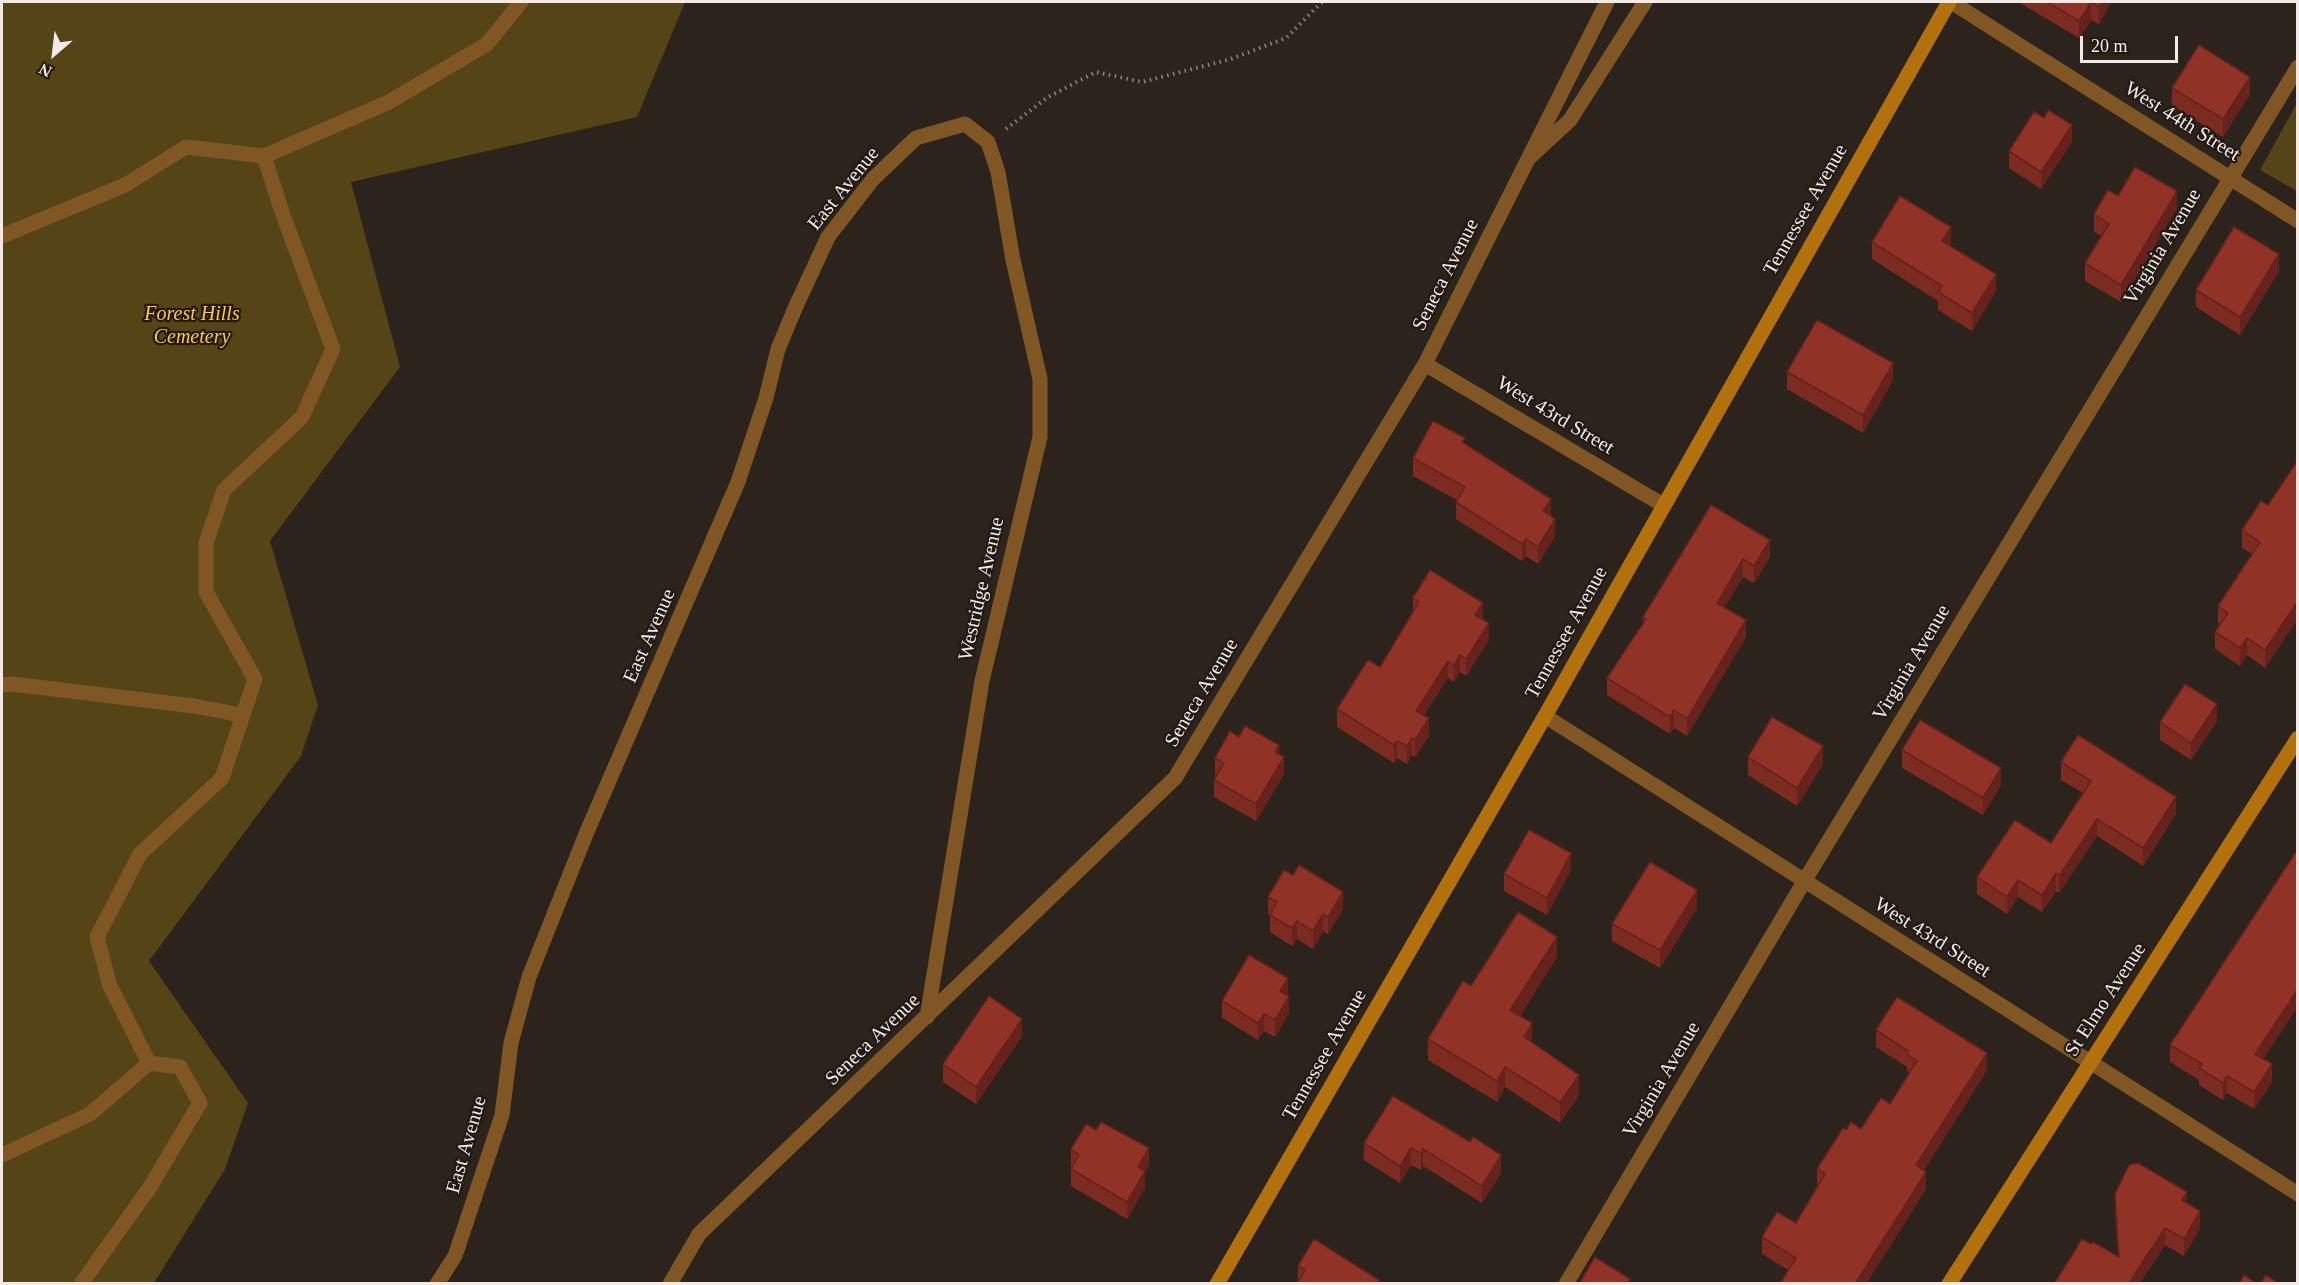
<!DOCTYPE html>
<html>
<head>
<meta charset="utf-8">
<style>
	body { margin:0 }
	#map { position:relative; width:2299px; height:1285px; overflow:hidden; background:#2d231d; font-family:Georgia,serif }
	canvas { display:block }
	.frame { position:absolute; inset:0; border:3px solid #f1eae6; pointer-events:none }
	.north { position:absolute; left:24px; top:24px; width:60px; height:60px; -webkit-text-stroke:4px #231914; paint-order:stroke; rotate:208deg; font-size:16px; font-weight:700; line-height:24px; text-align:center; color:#f1eae6 }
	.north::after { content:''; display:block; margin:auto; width:21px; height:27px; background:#f1eae6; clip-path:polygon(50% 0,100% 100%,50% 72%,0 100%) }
	.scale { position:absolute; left:2080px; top:36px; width:98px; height:27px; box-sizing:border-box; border:3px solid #f1eae6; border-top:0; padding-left:8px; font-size:18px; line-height:21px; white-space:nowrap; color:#f1eae6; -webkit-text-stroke:4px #231914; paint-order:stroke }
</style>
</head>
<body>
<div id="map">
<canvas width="2299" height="1285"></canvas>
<div class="frame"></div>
<div class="north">N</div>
<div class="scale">20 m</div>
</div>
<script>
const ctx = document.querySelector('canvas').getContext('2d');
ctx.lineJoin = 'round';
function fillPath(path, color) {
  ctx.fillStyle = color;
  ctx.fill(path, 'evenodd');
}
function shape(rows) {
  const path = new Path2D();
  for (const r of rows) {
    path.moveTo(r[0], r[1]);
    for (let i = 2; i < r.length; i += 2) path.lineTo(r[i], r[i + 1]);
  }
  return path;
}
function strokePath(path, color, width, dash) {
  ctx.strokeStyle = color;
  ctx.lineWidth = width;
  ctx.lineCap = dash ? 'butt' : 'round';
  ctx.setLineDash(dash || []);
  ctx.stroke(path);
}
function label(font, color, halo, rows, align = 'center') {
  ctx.font = font + ' Georgia,serif';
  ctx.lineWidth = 4.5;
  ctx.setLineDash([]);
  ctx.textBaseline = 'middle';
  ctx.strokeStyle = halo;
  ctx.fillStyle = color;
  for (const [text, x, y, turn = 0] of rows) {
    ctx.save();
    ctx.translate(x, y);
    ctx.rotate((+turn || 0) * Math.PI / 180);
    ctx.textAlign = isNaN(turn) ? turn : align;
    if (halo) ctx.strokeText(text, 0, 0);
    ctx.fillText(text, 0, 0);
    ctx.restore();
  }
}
const green = shape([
	[2,2,685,2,637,117,351,182,400,367,270,541,318,705,301,756,149,961,248,1103,225,1169,154,1283,2,1284],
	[2297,103,2297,191,2260,170]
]);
const path = shape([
	[1006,129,1048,97,1096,72,1142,82,1231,59,1286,38,1322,2]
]);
const lane = shape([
	[1530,157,1570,120,1645,2],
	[2,236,125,185,186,147,264,156],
	[2,685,12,684,194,706,241,715],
	[149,1063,110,986,97,937,140,854,222,778,255,679,206,592,206,543,224,490,302,417,333,349,283,215,264,156,389,102,487,44,521,2],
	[2,1155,90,1114,149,1063,180,1067,200,1103,150,1187,81,1284]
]);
const street = shape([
	[1951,2,2298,221],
	[1425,364,1663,505],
	[1545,716,2298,1194],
	[437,1284,455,1256,502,1115,511,1043,529,977,586,834,738,482,766,398,778,349,796,306,828,237,873,179,916,138,965,124,988,142,998,172,1013,260,1040,379,1040,437,982,681,927,1017],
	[670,1284,699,1234,1175,778,1425,364,1607,2],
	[1566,1284,1805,880,2298,67]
]);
const secondary = shape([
	[1217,1284,1545,716,1949,2],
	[1949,1284,2298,738]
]);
const wall = shape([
	[2020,2,2111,2,2099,24,2091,20,2079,38,2020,3],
	[2172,88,2250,94,2223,137,2172,105],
	[2072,142,2041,189,2009,168,2009,151],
	[2118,196,2177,208,2121,302,2085,281,2085,263,2102,236,2094,232,2094,214],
	[1872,242,1951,244,1950,246,1996,291,1972,331,1938,310,1938,301,1872,259],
	[2279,271,2240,335,2196,307,2196,290],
	[1787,372,1893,380,1863,433,1787,389],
	[1465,444,1551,516,1555,536,1538,564,1526,556,1522,561,1456,519,1456,502,1457,500,1413,476,1413,458],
	[2298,460,2298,618,2265,668,2247,655,2240,666,2215,649,2215,632,2220,625,2218,623,2218,606,2252,554,2242,548,2242,530,2268,505],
	[1711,505,1770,557,1754,583,1743,577,1724,607,1746,637,1687,736,1674,728,1670,734,1607,695,1607,678,1643,624,1643,617],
	[1413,598,1483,619,1489,640,1466,676,1460,672,1454,682,1448,678,1424,715,1429,736,1415,757,1412,755,1407,764,1397,758,1394,763,1337,727,1337,709,1380,667,1413,612],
	[2217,721,2191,760,2160,740,2160,722],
	[1239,737,1279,754,1284,774,1256,821,1214,797,1214,780,1217,776,1215,775,1215,758],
	[1902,750,2001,785,1983,815,1902,768],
	[1748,757,1823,764,1797,806,1748,775],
	[2061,762,2176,814,2143,866,2097,836,2059,893,2056,891,2042,912,2018,897,2007,914,1977,894,1977,877,2051,843,2083,793,2061,780],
	[2298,853,2298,1006,2263,1059,2272,1082,2254,1109,2227,1093,2223,1100,2199,1085,2199,1080,2170,1062,2170,1045],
	[1571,870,1547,915,1504,891,1504,874],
	[1268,897,1343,909,1328,934,1323,931,1313,949,1297,939,1292,946,1270,932,1270,915,1268,914],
	[1697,908,1660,968,1612,941,1612,924],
	[1557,957,1520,1016,1532,1043,1579,1095,1560,1123,1505,1087,1497,1102,1428,1060,1428,1039,1471,986],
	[1288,995,1289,1013,1275,1037,1264,1031,1258,1040,1222,1018,1222,1001],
	[1876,1030,1987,1070,1924,1170,1926,1189,1866,1284,1780,1284,1788,1270,1762,1254,1762,1237,1796,1223,1817,1187,1817,1169,1846,1130,1861,1129,1890,1104,1910,1073,1907,1071,1907,1067,1876,1047],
	[1022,1036,976,1104,943,1082,943,1064],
	[1393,1096,1501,1173,1482,1203,1423,1166,1421,1170,1411,1165,1400,1183,1364,1160,1364,1143],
	[1071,1149,1149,1166,1145,1172,1145,1188,1127,1219,1071,1186,1071,1169,1072,1167,1071,1167],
	[2115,1194,2187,1203,2200,1228,2184,1256,2165,1245,2139,1284,2054,1284,2091,1244,2118,1257,2115,1211],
	[1298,1266,1379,1284,1298,1281]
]);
const shadedWall = shape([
	[2091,2,2091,20,2079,38,2079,21],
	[2101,2,2111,2,2099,24,2099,7],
	[2250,77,2250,94,2223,137,2223,119],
	[2072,125,2072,142,2041,189,2041,172],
	[2177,191,2177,208,2121,302,2121,285],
	[1951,227,1951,244,1942,258,1942,241],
	[2279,254,2279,271,2240,335,2240,317],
	[1996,274,1996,291,1972,331,1972,313],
	[1893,363,1893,380,1863,433,1863,415],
	[1551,499,1551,516,1543,529,1543,511],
	[1555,519,1555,536,1538,564,1538,547],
	[1526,539,1526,556,1522,561,1522,544],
	[1770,540,1770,557,1754,583,1754,566],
	[1743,559,1743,577,1717,620,1717,603],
	[2298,601,2298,618,2265,668,2265,650],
	[1483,603,1483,620,1475,615],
	[1746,620,1746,637,1687,736,1687,719],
	[1489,623,1489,640,1466,676,1466,659],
	[2247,638,2247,655,2240,666,2240,648],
	[1460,655,1460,672,1454,682,1454,665],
	[1448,661,1448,678,1416,728,1416,711],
	[2217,704,2217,721,2191,760,2191,743],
	[1674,710,1674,728,1670,734,1670,717],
	[1429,718,1429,736,1415,757,1415,740],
	[1412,738,1412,755,1407,764,1407,746],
	[1397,741,1397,758,1394,763,1394,745],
	[1279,745,1279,762,1275,752],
	[1823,746,1823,764,1797,806,1797,788],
	[1284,757,1284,774,1256,821,1256,804],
	[2001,768,2001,785,1983,815,1983,798],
	[2176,797,2176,814,2143,866,2143,848],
	[2097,819,2097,836,2059,893,2059,876],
	[1571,853,1571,870,1547,915,1547,898],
	[2056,873,2056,891,2042,912,2042,895],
	[2018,880,2018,897,2007,914,2007,897],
	[1697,890,1697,908,1660,968,1660,950],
	[1343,892,1343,909,1328,934,1328,917],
	[1323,914,1323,931,1313,949,1313,931],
	[1297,921,1297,939,1292,946,1292,928],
	[1557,937,1557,957,1510,1031,1510,1010],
	[1288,978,1288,995,1280,991],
	[2298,989,2298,1006,2255,1071,2255,1054],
	[1289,996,1289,1013,1275,1037,1275,1020],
	[1264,1014,1264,1031,1258,1040,1258,1023],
	[1022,1019,1022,1036,976,1104,976,1087],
	[1532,1023,1532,1044,1524,1037],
	[1987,1053,1987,1070,1916,1183,1916,1165],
	[2272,1064,2272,1082,2254,1109,2254,1092],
	[1505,1067,1505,1087,1497,1102,1497,1081],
	[1579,1075,1579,1095,1560,1123,1560,1102],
	[2227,1076,2227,1093,2223,1100,2223,1083],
	[1149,1148,1149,1166,1145,1172,1145,1188,1127,1219,1127,1202,1138,1167],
	[1411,1148,1411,1165,1400,1183,1400,1166],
	[1423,1149,1423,1166,1421,1170,1421,1153],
	[1501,1155,1501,1173,1482,1203,1482,1186],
	[1926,1172,1926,1189,1866,1284,1855,1284],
	[2187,1192,2187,1209,2182,1200],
	[2200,1211,2200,1228,2184,1256,2184,1239],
	[2165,1228,2165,1245,2139,1284,2129,1284,2138,1269]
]);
const building = shape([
	[2047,2,2101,2,2099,7,2091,2,2079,21,2047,2],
	[2199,45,2250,77,2223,119,2172,88,2199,45],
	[2048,110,2072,125,2041,172,2009,151,2034,112,2044,118,2048,110],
	[2135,167,2177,191,2121,285,2085,263,2109,224,2094,214,2108,190,2118,196,2135,167],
	[1900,196,1951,227,1942,241,1996,274,1972,313,1938,292,1942,286,1872,242,1900,196],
	[2234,227,2279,254,2240,317,2196,290,2234,227],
	[1817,320,1893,363,1863,415,1787,372,1817,320],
	[1433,421,1465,438,1462,442,1551,499,1543,511,1555,519,1538,547,1526,539,1522,544,1456,502,1465,487,1413,458,1433,421],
	[2298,460,2298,601,2265,650,2247,638,2240,648,2215,632,2228,613,2218,606,2260,542,2242,530,2261,501,2268,505,2298,460],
	[1711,505,1770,540,1754,566,1743,559,1717,603,1746,620,1687,719,1674,710,1670,717,1607,678,1646,619,1643,617,1711,505],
	[1430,570,1483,603,1475,615,1489,623,1466,659,1460,655,1454,665,1448,661,1416,711,1429,718,1415,740,1412,738,1407,746,1397,741,1394,745,1337,709,1368,660,1380,667,1419,602,1413,598,1430,570],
	[2185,684,2217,704,2191,743,2160,722,2185,684],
	[1772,717,1823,746,1797,788,1748,757,1772,717],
	[1920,720,2001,768,1983,798,1902,750,1920,720],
	[1245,726,1279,745,1275,752,1284,757,1256,804,1214,780,1224,763,1215,758,1230,731,1239,737,1245,726],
	[2078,735,2176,797,2143,848,2097,819,2059,876,2056,873,2042,895,2018,880,2007,897,1977,877,2015,820,2051,843,2091,781,2061,762,2078,735],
	[1529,830,1571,853,1547,898,1504,874,1529,830],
	[2296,852,2298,853,2298,989,2255,1054,2272,1064,2254,1092,2227,1076,2223,1083,2199,1068,2202,1064,2170,1045,2296,852],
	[1650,862,1697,890,1660,950,1612,924,1650,862],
	[1299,865,1343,892,1328,917,1323,914,1313,931,1297,921,1292,928,1270,915,1277,902,1268,897,1284,870,1293,875,1299,865],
	[1518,912,1557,937,1510,1010,1532,1023,1524,1037,1579,1075,1560,1102,1505,1067,1497,1081,1428,1039,1463,981,1471,986,1518,912],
	[1249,955,1288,978,1280,991,1289,996,1275,1020,1264,1014,1258,1023,1222,1001,1249,955],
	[989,996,1022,1019,976,1087,943,1064,989,996],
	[1897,997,1987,1053,1916,1165,1926,1172,1855,1284,1780,1284,1796,1258,1762,1237,1777,1212,1796,1223,1825,1174,1817,1169,1843,1128,1846,1130,1851,1122,1861,1129,1881,1098,1890,1104,1917,1061,1907,1054,1908,1051,1876,1030,1897,997],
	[1393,1096,1470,1142,1473,1137,1501,1155,1482,1186,1423,1149,1421,1153,1411,1148,1400,1166,1364,1143,1393,1096],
	[1101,1122,1149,1148,1138,1167,1145,1171,1127,1202,1071,1169,1079,1155,1071,1149,1086,1124,1096,1130,1101,1122],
	[2138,1163,2187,1192,2182,1200,2200,1211,2184,1239,2165,1228,2138,1269,2129,1284,2054,1284,2082,1239,2091,1244,2093,1242,2119,1257,2115,1194,2129,1165,2138,1163],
	[1314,1239,1379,1280,1377,1284,1297,1284,1305,1270,1298,1266,1314,1239],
	[1595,1257,1630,1279,1627,1284,1579,1284,1595,1257],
	[2244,1275,2257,1284,2239,1284,2244,1275],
	[2266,1275,2279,1284,2260,1284,2266,1275]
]);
const streetNames = [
	["West 44th Street",2182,122,32],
	["East Avenue",844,189,-51],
	["Tennessee Avenue",1806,210,-60],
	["Virginia Avenue",2163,247,-59],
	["Seneca Avenue",1446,275,-63],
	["West 43rd Street",1555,416,31],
	["Westridge Avenue",982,589,-77],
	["Tennessee Avenue",1567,633,-61],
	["East Avenue",650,636,-66],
	["Virginia Avenue",1912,663,-59],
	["Seneca Avenue",1202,693,-59],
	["West 43rd Street",1932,938,32],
	["St Elmo Avenue",2106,1000,-57],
	["Seneca Avenue",873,1040,-44],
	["Tennessee Avenue",1325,1055,-60],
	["Virginia Avenue",1662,1080,-59],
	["East Avenue",467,1145,-74]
];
const parkNames = [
	["Forest Hills",192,315],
	["Cemetery",192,338]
];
fillPath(green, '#554415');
strokePath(path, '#8e8580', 4, [1.5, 4.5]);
strokePath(lane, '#805724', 15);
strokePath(street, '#805724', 15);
strokePath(secondary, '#b3710d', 15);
fillPath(wall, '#7c2b21');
fillPath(shadedWall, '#65231b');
fillPath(building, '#903226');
strokePath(building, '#65231b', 1.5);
label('20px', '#f1eae6', '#231914', streetNames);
label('italic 20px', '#fecb3c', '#231914', parkNames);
</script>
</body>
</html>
